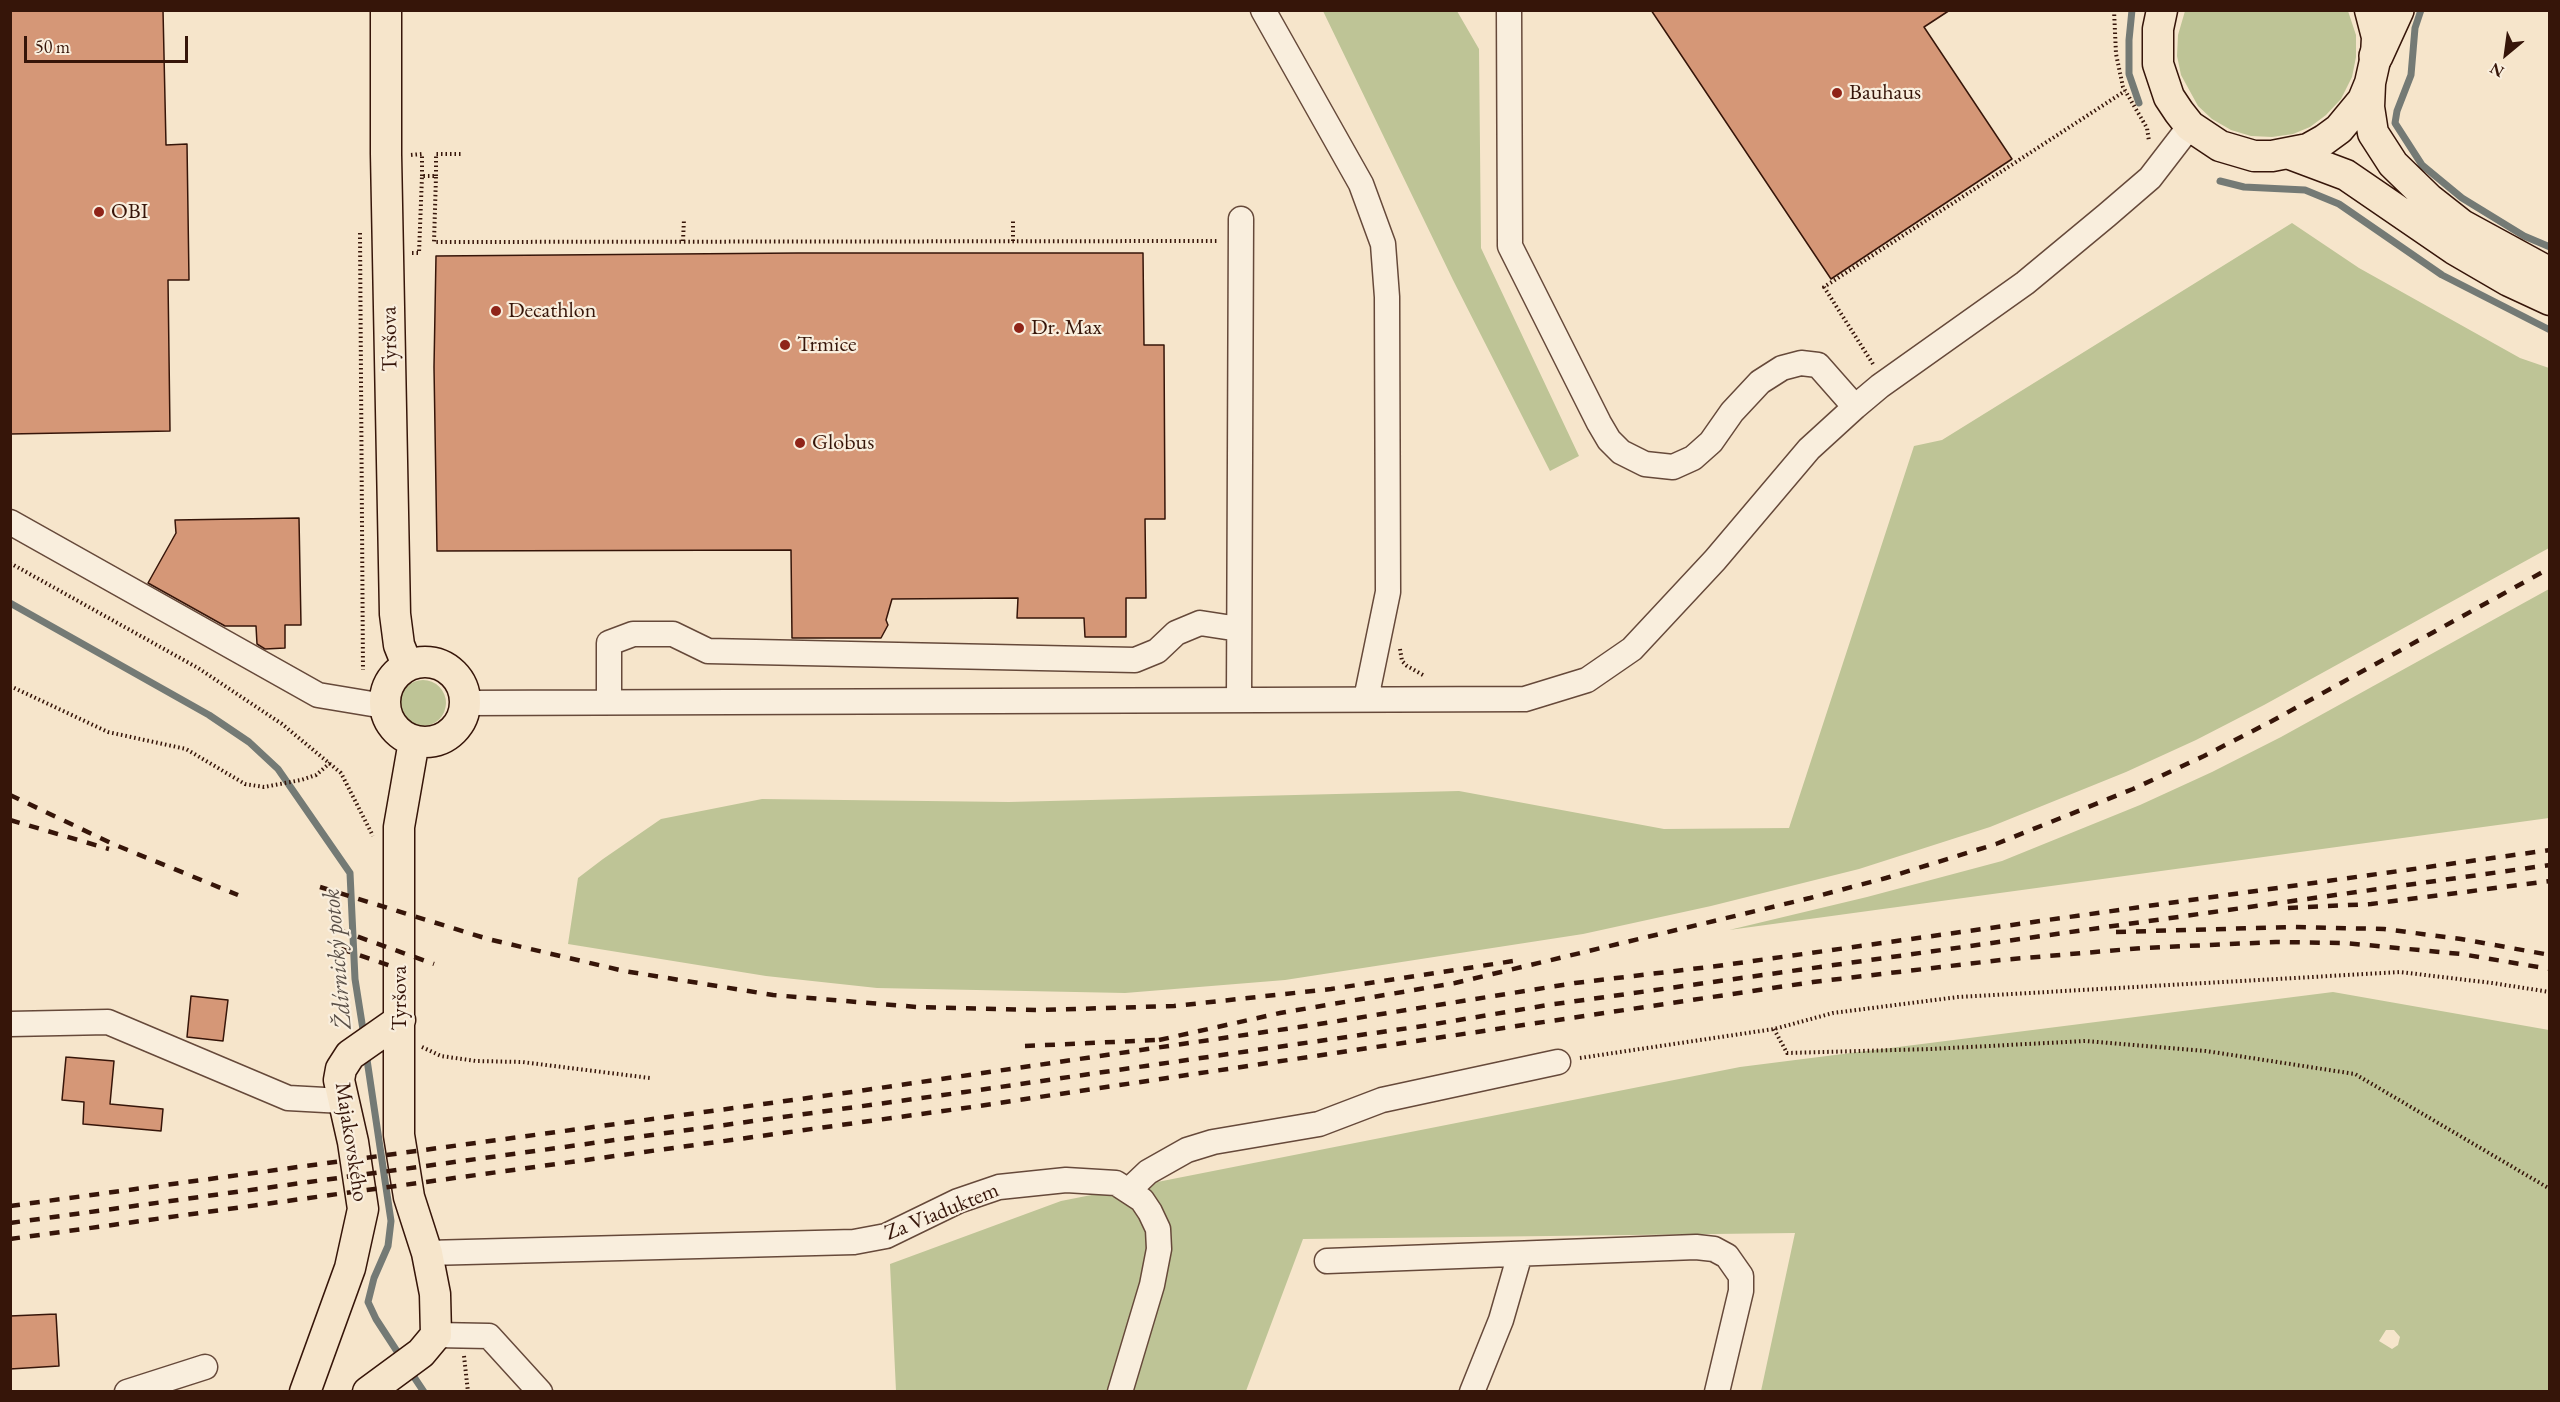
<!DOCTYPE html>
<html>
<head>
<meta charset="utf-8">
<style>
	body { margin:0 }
	#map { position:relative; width:2560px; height:1402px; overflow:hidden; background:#f6e5cb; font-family:"EB Garamond",serif }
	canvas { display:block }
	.frame { position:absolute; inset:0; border:12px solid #361509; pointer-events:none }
	.north { position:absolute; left:2476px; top:24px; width:60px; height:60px; -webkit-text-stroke:4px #f9eedd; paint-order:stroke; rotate:209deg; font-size:16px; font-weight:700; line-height:24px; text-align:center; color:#361509 }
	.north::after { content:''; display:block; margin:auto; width:21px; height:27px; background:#361509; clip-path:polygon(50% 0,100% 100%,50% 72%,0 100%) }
	.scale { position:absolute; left:24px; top:36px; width:164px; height:27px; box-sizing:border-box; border:3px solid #361509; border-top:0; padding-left:8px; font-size:18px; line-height:21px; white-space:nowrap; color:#361509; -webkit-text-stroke:4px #f9eedd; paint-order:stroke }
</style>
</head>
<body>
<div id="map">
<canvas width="2560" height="1402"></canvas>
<div class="frame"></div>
<div class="north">N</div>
<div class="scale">50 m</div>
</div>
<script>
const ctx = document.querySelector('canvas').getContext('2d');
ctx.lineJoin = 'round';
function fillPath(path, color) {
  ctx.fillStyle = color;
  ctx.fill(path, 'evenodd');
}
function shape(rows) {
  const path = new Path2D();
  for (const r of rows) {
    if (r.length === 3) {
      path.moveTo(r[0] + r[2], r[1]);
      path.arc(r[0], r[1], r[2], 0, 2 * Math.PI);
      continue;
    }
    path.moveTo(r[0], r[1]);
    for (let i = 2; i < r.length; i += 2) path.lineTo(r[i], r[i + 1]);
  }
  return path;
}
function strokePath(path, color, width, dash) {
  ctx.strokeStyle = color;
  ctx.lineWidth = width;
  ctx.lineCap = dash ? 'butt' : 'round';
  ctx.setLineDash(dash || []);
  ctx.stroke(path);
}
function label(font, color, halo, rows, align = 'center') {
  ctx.font = font + ' "EB Garamond",serif';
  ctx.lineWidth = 4.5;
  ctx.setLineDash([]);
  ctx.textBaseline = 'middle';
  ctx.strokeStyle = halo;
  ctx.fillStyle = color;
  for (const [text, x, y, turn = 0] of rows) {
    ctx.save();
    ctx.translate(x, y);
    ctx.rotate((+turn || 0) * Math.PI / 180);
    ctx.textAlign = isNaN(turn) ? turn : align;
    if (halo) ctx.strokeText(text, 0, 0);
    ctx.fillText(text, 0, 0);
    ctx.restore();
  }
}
const green = shape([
	[1323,11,1457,11,1479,49,1481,248,1579,456,1550,471,1453,280],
	[2185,11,2348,11,2356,35,2356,57,2352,77,2341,99,2326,115,2310,127,2293,134,2272,137,2251,136,2231,130,2212,119,2198,106,2181,75,2177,56,2178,35],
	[2292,223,2359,268,2520,358,2549,368,2549,548,2264,705,2196,740,2126,772,1990,827,1859,869,1711,906,1583,934,1285,980,1125,993,877,988,766,976,568,944,578,878,603,859,661,819,762,799,1009,802,1459,791,1664,829,1789,828,1914,446,1942,440],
	[2549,589,2549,818,1729,930,1867,897,2002,861,2140,805,2212,772,2281,737],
	[423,703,23],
	[2333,992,2549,1030,2549,1391,1761,1391,1795,1233,1303,1239,1246,1391,896,1391,890,1264,1061,1201,1740,1067],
	[2386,1330,2394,1330,2400,1337,2398,1345,2392,1349,2379,1341]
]);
const stream = shape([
	[2132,10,2129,40,2129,74,2139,103],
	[2421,10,2415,28,2411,75,2397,111,2395,123,2422,165,2462,198,2524,236,2550,247],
	[2220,181,2244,187,2305,190,2339,204,2442,275,2550,330],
	[10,603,209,715,249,742,278,769,350,873,355,979,364,1036],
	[366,1053,391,1221,388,1246,374,1278,368,1302,376,1319,402,1359],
	[410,1371,424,1392]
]);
const building = shape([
	[10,10,163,10,166,145,187,144,189,280,168,280,170,431,10,434,10,10],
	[1651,10,1950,10,1924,27,2012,159,1831,279,1651,10],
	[798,253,1143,253,1144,345,1164,345,1165,519,1145,519,1146,598,1126,598,1126,637,1085,637,1084,618,1017,618,1018,598,892,599,886,620,888,625,881,638,792,638,791,550,437,551,434,367,436,256,798,253],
	[299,518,301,625,285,625,285,648,265,649,257,644,256,626,225,626,148,583,176,533,175,520,299,518],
	[191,996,228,1000,223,1041,187,1037,191,996],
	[66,1057,114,1061,110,1104,163,1109,161,1131,83,1124,84,1102,62,1100,66,1057],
	[56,1314,59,1366,10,1369,10,1316,56,1314]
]);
const path = shape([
	[2114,10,2116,54,2123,87,2147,128,2149,141],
	[411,155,422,154,422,176],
	[436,176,436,154,463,154],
	[360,233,363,670],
	[683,241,684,219],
	[1013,241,1013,219],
	[412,253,419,253,422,176,436,176,434,242,1219,241],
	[1873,364,1824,287,2125,91],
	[10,563,198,668,282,724,341,773,373,836],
	[1400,649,1402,661,1407,666,1423,675],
	[10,686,108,732,186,749,245,784,264,787,301,780,316,775,330,763],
	[1774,1029,1787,1053,1931,1049,2085,1041,2206,1051,2355,1074,2550,1189],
	[422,1047,441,1056,476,1061,522,1062,650,1078],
	[1580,1058,1774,1029,1833,1013,1958,997,2400,972,2492,983,2550,992],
	[464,1356,468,1392]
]);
const minor = shape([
	[1263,10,1361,184,1383,244,1387,297,1388,592,1366,699],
	[1509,10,1510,246,1599,423,1609,440,1621,452,1645,464,1673,467,1693,458,1711,442,1732,412,1760,382,1782,368,1801,363,1818,365,1855,407],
	[10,522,318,695,384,706],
	[1239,698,1241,219],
	[609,701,609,643,633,634,673,634,708,651,1135,660,1157,651,1176,633,1200,623,1239,629],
	[466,703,1525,699,1587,680,1632,649,1715,560,1809,449,1855,407,1880,386,2025,283,2107,215,2150,178,2190,126],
	[10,1024,108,1022,288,1098,343,1101],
	[1129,1190,1148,1172,1187,1150,1213,1142,1319,1124,1382,1100,1558,1062],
	[427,1253,854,1242,886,1236,958,1201,999,1187,1066,1180,1116,1183,1142,1200,1150,1212,1158,1229,1159,1249,1152,1285,1120,1392],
	[1327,1261,1696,1247,1714,1249,1727,1256,1741,1276,1741,1291,1717,1392],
	[436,1335,489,1336,540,1392],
	[127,1392,205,1367],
	[1472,1392,1501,1320,1520,1254]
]);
const major = shape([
	[386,10,386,154,395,614,399,645,407,665],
	[2162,10,2158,29,2158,64,2169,97,2179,112,2190,126,2220,146,2254,156,2272,156,2308,149,2324,140,2339,129,2363,100,2370,83,2376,56,2377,37,2370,10],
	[2370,84,2369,107,2373,133,2393,164,2429,199,2462,225,2550,273],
	[2290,154,2346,175,2454,249,2509,281,2550,300],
	[425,702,40],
	[305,1392,350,1268,363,1209,353,1142,339,1080,341,1069,350,1055,400,1020],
	[368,1392,421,1353,436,1335,435,1294,427,1253,409,1197,399,1135,399,827,414,741]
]);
const highway = shape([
	[2376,56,2397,10]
]);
const rail = shape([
	[10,795,113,844,238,895],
	[10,820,109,849],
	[320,887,488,939,624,971,773,995,917,1007,1041,1010,1174,1006,1331,989,1520,960],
	[2288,908,2371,904,2550,881],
	[339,930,434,964],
	[2116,932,2292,927,2384,929,2461,939,2550,955],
	[341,949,391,966],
	[1159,1040,1280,1013,1455,983,1810,898,1886,878,1996,844,2133,789,2204,756,2272,721,2550,568],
	[1025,1046,1157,1040],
	[10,1206,852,1092,1313,1025,1575,983,1717,966,2550,850],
	[10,1223,965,1092,1423,1026,1548,1005,2550,865],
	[10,1239,972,1107,1813,982,2001,960,2142,948,2276,942,2345,943,2461,954,2550,969]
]);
const markers = [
	[1837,93,6,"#8f2418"],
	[99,212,6,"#8f2418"],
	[496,311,6,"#8f2418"],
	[1019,328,6,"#8f2418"],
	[785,345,6,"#8f2418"],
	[800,443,6,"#8f2418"]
];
const poiNames = [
	["Bauhaus",1849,93],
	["OBI",111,212],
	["Decathlon",508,311],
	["Dr. Max",1031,328],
	["Trmice",797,345],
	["Globus",812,443]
];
const streetNames = [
	["Tyršova",390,339,-91],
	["Tyršova",400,998,-90],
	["Majakovského",351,1142,81],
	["Za Viaduktem",942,1212,-22]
];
const waterNames = [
	["Ždírnický potok",338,959,-95]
];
fillPath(green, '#bec496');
strokePath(stream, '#747a75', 7);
fillPath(building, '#d59777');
strokePath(building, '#361509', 1.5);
strokePath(minor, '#66493a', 27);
strokePath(major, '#361509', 33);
strokePath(highway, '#361509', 36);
strokePath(path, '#361509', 4, [1.5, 3]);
strokePath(minor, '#f9eedd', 24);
strokePath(major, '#f6e5cb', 30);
strokePath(highway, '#f6e5cb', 33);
strokePath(rail, '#361509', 4.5, [10, 10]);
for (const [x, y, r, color] of markers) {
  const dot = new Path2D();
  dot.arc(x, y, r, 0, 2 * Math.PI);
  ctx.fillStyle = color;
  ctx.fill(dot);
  strokePath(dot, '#f9eedd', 2);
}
label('22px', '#361509', '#f9eedd', poiNames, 'left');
label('22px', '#361509', '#f9eedd', streetNames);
label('italic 24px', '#5a5048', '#f9eedd', waterNames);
</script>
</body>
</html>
